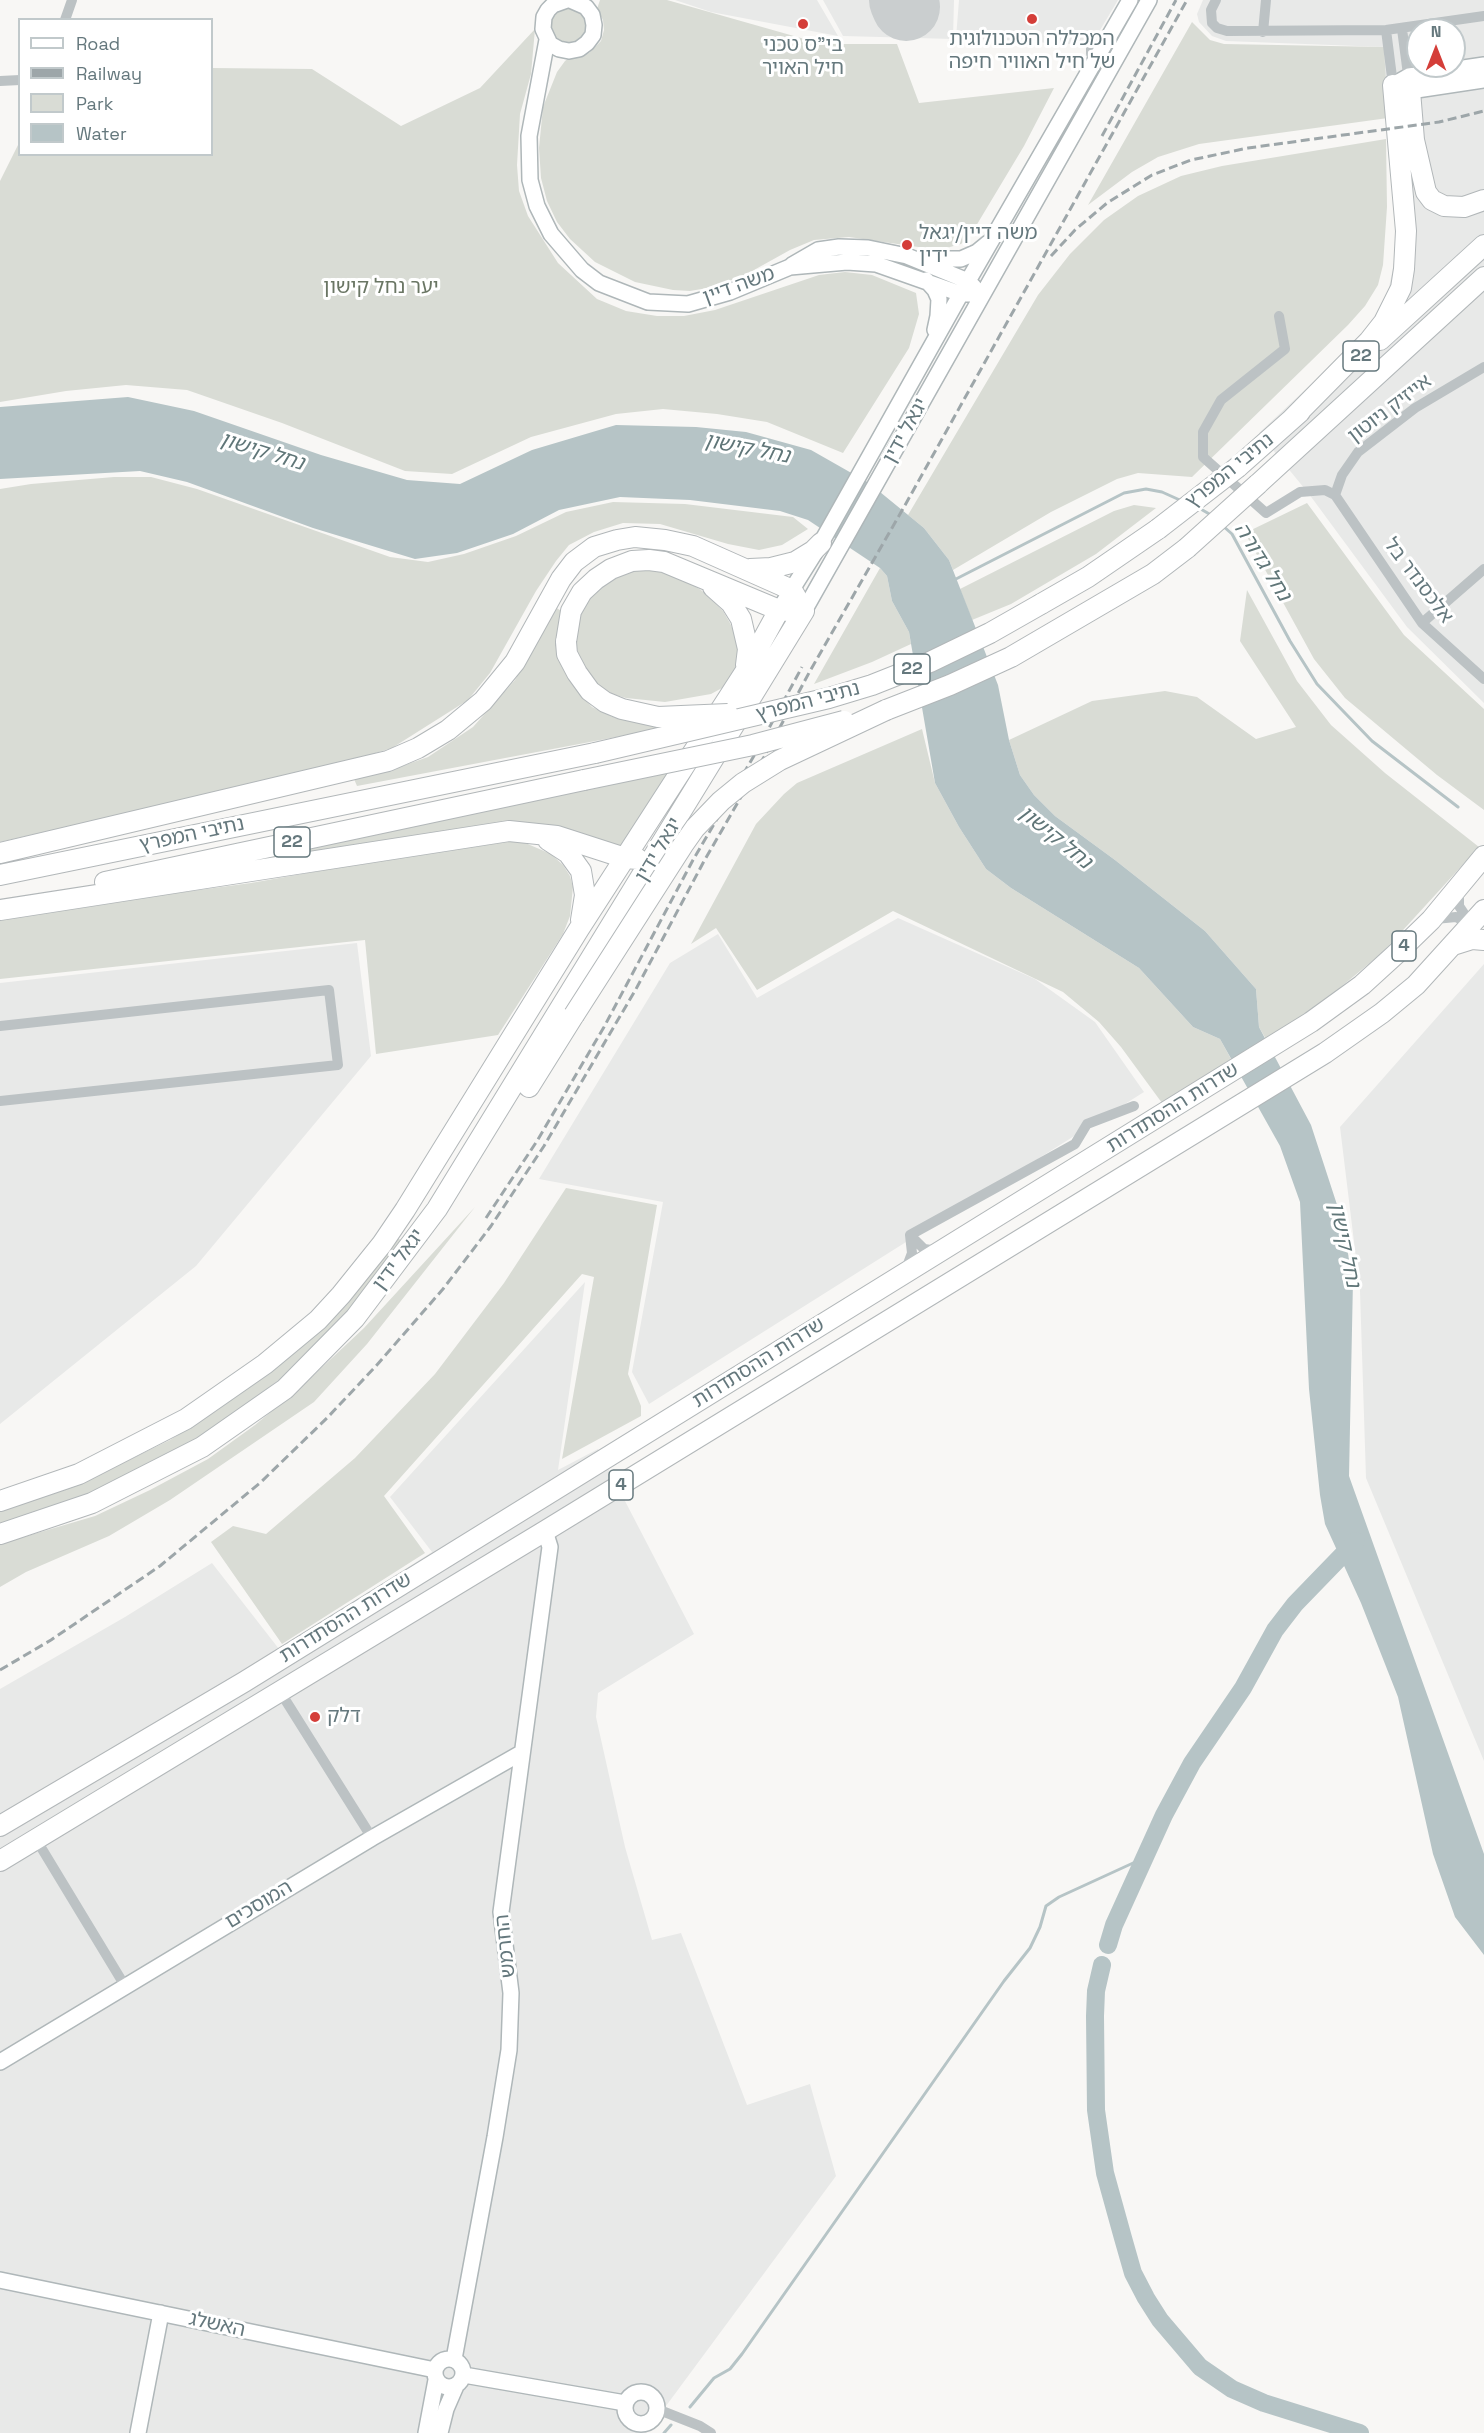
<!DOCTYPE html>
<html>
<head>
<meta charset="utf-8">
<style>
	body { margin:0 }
	#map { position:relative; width:1484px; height:2433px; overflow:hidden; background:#f8f7f5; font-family:"Space Grotesk",sans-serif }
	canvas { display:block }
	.legend { position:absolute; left:18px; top:18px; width:195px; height:138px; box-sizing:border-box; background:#fff; border:2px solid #c1c9cb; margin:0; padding:8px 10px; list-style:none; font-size:18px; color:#65787d }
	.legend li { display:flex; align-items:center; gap:12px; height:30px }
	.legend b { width:30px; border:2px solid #c1c9cb }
	.north { position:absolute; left:1406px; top:18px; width:60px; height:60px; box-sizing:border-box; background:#fff; border:2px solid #c1c9cb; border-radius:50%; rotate:0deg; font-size:16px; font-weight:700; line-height:24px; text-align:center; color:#65787d }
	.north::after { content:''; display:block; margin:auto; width:21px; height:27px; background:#d43e39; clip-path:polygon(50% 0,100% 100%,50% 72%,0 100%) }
</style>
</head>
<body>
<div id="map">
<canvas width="1484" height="2433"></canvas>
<ul class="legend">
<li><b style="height:8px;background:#fff"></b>Road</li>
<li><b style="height:8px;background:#9da6a9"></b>Railway</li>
<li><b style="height:16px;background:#d9dcd5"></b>Park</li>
<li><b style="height:16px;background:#b6c4c6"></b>Water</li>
</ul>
<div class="north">N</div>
</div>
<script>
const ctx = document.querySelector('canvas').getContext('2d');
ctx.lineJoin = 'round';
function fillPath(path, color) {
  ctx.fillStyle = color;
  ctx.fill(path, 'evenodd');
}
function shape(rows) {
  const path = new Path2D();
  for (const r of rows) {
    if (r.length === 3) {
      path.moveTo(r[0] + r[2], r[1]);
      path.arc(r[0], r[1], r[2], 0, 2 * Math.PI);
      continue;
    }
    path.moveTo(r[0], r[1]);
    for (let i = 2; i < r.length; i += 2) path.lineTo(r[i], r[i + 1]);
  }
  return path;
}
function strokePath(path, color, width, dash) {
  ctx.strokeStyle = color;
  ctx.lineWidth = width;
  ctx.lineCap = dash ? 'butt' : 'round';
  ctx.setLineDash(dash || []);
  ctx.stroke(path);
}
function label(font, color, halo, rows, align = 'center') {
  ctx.font = font + ' "Space Grotesk","Noto Sans Hebrew",sans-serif';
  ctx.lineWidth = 6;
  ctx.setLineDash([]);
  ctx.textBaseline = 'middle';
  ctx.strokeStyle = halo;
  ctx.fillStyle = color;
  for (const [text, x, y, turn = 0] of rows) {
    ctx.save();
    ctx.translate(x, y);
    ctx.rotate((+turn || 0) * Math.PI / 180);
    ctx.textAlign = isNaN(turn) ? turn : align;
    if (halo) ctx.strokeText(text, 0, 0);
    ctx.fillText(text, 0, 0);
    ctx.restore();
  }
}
const built = shape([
	[675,0,817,0,838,36,711,12],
	[823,0,954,0,953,39,843,36],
	[959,0,1118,0,1091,45,956,38],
	[1203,0,1484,0,1484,703,1407,627,1309,494,1259,433,1371,328,1386,302,1394,263,1397,207,1388,153,1384,47,1226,41,1212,36,1199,22,1197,14],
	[1418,30,1454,30,1454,66,1418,66],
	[898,918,1035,979,1095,1022,1144,1092,649,1404,632,1372,663,1202,539,1179,670,963,718,934,757,998],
	[357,943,371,1056,196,1266,0,1424,0,983],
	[1484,964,1484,1761,1366,1478,1360,1291,1340,1127],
	[585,1282,558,1470,598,1449,694,1634,598,1693,596,1717,625,1847,652,1940,681,1933,747,2105,810,2084,836,2176,646,2433,0,2433,0,1689,125,1617,212,1563,279,1649,432,1552,390,1497]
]);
const green = shape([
	[600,0,667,0,822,44,897,44,919,103,1054,88,1024,146,970,236,961,244,939,250,849,237,814,240,790,250,745,275,713,287,690,291,673,290,635,282,595,262,570,239,557,222,547,201,541,178,539,148,543,107,557,72,565,61,570,57,589,53,601,41,604,30,603,20,597,9],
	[560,5,584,10,590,24,583,41,560,45,547,25],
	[1192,22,1210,40,1224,44,1384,47,1388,118,1199,144,1158,157,1132,172,1088,205],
	[535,29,531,74,520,114,517,165,519,191,528,216,558,263,597,299,626,311,657,316,684,316,715,310,819,275,845,272,872,275,916,293,919,314,909,348,843,453,767,422,717,414,663,409,616,414,531,437,452,474,405,471,282,423,187,390,126,385,66,391,0,402,0,181,19,143,20,154,212,154,212,68,312,69,401,126,480,88],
	[1386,139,1387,207,1383,265,1378,285,1365,306,1348,325,1192,477,1138,473,1117,479,1051,512,953,570,949,560,924,528,908,515,1038,295,1070,254,1104,220,1138,196,1181,176,1222,166],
	[114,477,151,477,197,489,390,557,428,562,464,554,516,536,566,512,613,502,685,504,793,517,808,529,782,545,759,550,728,544,660,524,623,523,594,532,569,545,556,561,536,591,490,673,468,700,392,748,333,766,0,842,0,489,31,484],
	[1307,503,1404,635,1484,709,1484,810,1437,775,1345,698,1314,659,1245,533],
	[1134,505,1156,508,1096,554,1011,604,972,620,960,589,1114,511],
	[651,568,675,574,701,590,723,611,730,623,737,639,739,654,737,669,722,688,711,694,665,702,626,698,609,693,595,682,585,668,578,653,574,635,578,611,593,592,608,579,634,570],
	[880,568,887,576,892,601,909,632,911,644,872,662,814,684],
	[1247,590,1297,681,1331,725,1385,773,1479,847,1383,952,1318,1006,1267,1041,1259,1027,1256,989,1205,931,1115,860,1055,816,1034,795,1020,775,1009,740,1092,701,1165,691,1197,697,1256,739,1296,727,1240,641],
	[555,607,563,612,568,677,579,693,592,707,613,717,664,728,357,786,354,779,385,772,428,757,473,727,515,680],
	[922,729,935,783,959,827,986,869,1011,888,1139,968,1193,1027,1220,1039,1231,1059,1162,1103,1121,1047,1099,1022,1063,992,893,911,757,990,716,928,691,944,756,824,784,794,797,783],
	[672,769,619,849,572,834,269,859,267,854],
	[502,842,523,842,551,854,563,865,570,876,573,887,570,916,563,934,498,1035,376,1054,365,940,0,979,0,920,102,903,251,883,449,848],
	[566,1188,657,1205,628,1374,641,1406,641,1416,562,1459,594,1277,582,1274,384,1496,425,1553,282,1644,211,1542,233,1526,266,1534,355,1458,435,1374,504,1283],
	[475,1207,367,1344,314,1402,170,1500,109,1536,26,1572,0,1587,0,1544,95,1516,150,1490,208,1459,255,1425,302,1386,364,1328],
	[397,1238,405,1242,377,1281,324,1340,289,1372,228,1419,176,1452,119,1482,51,1511,0,1526,0,1510,32,1501,98,1475,170,1440,219,1409,278,1365]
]);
const water = shape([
	[128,397,194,411,321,455,407,480,460,484,532,450,616,425,696,427,746,432,811,450,869,483,924,528,949,560,998,685,1009,740,1020,775,1034,795,1055,816,1115,860,1205,931,1256,989,1259,1027,1311,1125,1341,1217,1353,1280,1349,1476,1484,1854,1484,1955,1455,1917,1433,1854,1398,1697,1361,1603,1325,1524,1320,1495,1309,1389,1300,1202,1280,1146,1220,1039,1193,1027,1139,968,1011,888,986,869,959,827,935,783,909,632,892,601,887,576,880,568,808,520,780,511,690,500,620,497,559,510,513,534,457,553,415,559,313,528,187,482,140,471,0,479,0,407]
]);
const stream = shape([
	[1199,508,1211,515],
	[1223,526,1232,534,1290,641,1317,684,1372,741,1458,807],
	[954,580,1124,493,1146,489,1162,492,1182,501],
	[690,2407,714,2378,730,2369,742,2354,1004,1981,1030,1948,1040,1927,1046,1906,1059,1897,1144,1858],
	[664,2433,671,2425]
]);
const river = shape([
	[1108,1945,1114,1925,1164,1815,1192,1763,1243,1688,1275,1630,1295,1604,1356,1541],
	[1102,1965,1096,1991,1095,2016,1096,2110,1105,2173,1123,2238,1133,2273,1146,2298,1160,2320,1200,2367,1232,2389,1264,2403,1360,2433]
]);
const runway = shape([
	[903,0,906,7]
]);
const street = shape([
	[1216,0,1211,10,1212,23,1217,28,1227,31,1386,30,1484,16],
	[65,20,72,0],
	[1402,29,1409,82],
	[1386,30,1393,85],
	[1263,32,1266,0],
	[1091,45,1091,54,1096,58],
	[0,81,20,80],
	[1279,316,1285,349,1221,400,1203,432,1203,457,1266,513,1300,492,1325,490,1335,495,1422,623,1484,679],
	[1335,495,1342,475,1358,452,1415,408,1484,367],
	[1422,623,1484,569],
	[1459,890,1459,906,1473,927],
	[1435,919,1456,917,1468,923],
	[0,1026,329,990,338,1065,0,1101],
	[910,1235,1075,1144,1087,1124,1134,1106],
	[910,1235,924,1249,939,1251],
	[906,1269,912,1253,910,1235],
	[286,1701,372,1838],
	[42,1849,125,1986],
	[657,2409,700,2426,711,2433]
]);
const secondary = shape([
	[567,0,553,5,548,10,544,17,543,29,550,44,559,49,569,51,579,49,587,43,593,35,594,25,592,15,586,7,570,0],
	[547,40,529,136,530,180,537,206,551,234,582,270,599,283,648,302,688,304,730,292,790,267,847,262,876,264,961,294,970,294],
	[1484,65,1409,76,1393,85,1410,91,1484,80],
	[924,259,961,259,977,252,988,243],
	[792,265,818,250,839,247,868,248,907,256,968,281,974,287],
	[926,280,935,290,939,299,938,316,935,330],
	[779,610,821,543,968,281,1130,0],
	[804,611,1149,0],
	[0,2062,372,1838,521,1753],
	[0,2280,435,2370],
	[449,2373,14],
	[454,2359,495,2137,509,2050,511,1993,501,1912,550,1547,545,1531],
	[464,2375,625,2403],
	[641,2408,16],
	[138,2433,161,2313],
	[426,2433,436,2380],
	[440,2433,446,2409,456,2386]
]);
const highway = shape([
	[1410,91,1414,140,1426,192,1432,200,1444,206,1464,207,1484,200],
	[1380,340,1484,245],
	[1291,420,1369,341,1384,322,1401,288,1404,269,1406,231,1393,85],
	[1238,467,1300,412],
	[1258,484,1484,277],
	[750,569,771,568,795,562,813,551,821,543],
	[713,587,731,603,741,619,748,649,746,665],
	[1041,604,1088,577,1158,529],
	[566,642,571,611,582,592,596,579,611,569,632,561,649,560,664,562,779,610,791,611],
	[886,710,950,685,1011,657,1153,574,1187,548],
	[548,840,568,853,581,871,585,895,581,920],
	[0,853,388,761,418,748,448,730,483,701,515,662,561,579,574,562,594,547,617,540,635,537,665,540,693,546,792,590,804,611],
	[0,875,595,753],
	[105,882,584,780],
	[0,910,509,831,557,836,625,858,638,859],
	[1453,945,1472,939,1484,940],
	[529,1087,574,1015],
	[0,1501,79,1474,186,1419,265,1364,318,1320,341,1295,382,1244,405,1210,579,929,745,672,779,610],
	[0,1534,92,1503,202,1447,285,1389,355,1318,437,1209,804,611],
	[0,1826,244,1682,1311,1022,1362,985,1396,954,1431,920,1484,856],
	[0,1861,545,1531,1325,1053,1382,1013,1416,985,1484,910]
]);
const rail = shape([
	[1102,136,1176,0],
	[1051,256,1075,230,1107,203,1152,175,1191,160,1248,148,1439,122,1484,111],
	[486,1218,537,1141,604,1027,693,860,755,754,802,667],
	[0,1670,51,1640,160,1566,261,1482,327,1418,376,1366,443,1289,491,1226,544,1146,636,989,703,863,764,757,810,671,904,507,1187,0]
]);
const highwayBridge = shape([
	[1158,529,1238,467],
	[1187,548,1258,484],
	[566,642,567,654,577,673,590,691,605,702,622,709,658,717,728,714],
	[595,753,829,698,872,685,930,662,990,633,1041,604],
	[584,780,753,745,844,721],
	[574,1015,683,845,695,828,721,801,743,783,780,760,886,710]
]);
const markers = [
	[1032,19,6,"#d43e39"],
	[803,24,6,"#d43e39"],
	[907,245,6,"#d43e39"],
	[315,1717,6,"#d43e39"]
];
const shields = [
	[1361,356,36],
	[912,669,36],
	[292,842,36],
	[1404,946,24],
	[621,1485,24]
];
const shieldNames = [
	["22",1361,356],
	["22",912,669],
	["22",292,842],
	["4",1404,946],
	["4",621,1485]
];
const poiNames = [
	["המכללה הטכנולוגית",1032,40],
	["של חיל האוויר חיפה",1032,63],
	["בי\"ס טכני",803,46],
	["חיל האויר",803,69],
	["משה דיין/יגאל",919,234,"left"],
	["ידין",919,257,"left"],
	["דלק",327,1717,"left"]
];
const streetNames = [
	["משה דיין",739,286,-20],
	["אייזיק ניוטון",1390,409,-37],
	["יגאל ידין",906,431,-61],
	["נתיבי המפרץ",1230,471,-39],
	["אלכסנדר בל",1418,581,53],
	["נתיבי המפרץ",808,702,-15],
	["נתיבי המפרץ",192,835,-12],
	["יגאל ידין",659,850,-59],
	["שדרות ההסתדרות",1173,1108,-32],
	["יגאל ידין",399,1260,-53],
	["שדרות ההסתדרות",759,1363,-32],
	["שדרות ההסתדרות",346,1618,-32],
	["המוסכים",259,1905,-31],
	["החרמש",506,1946,-96],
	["האשלג",217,2325,12]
];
const parkNames = [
	["יער נחל קישון",381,288]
];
const waterNames = [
	["נחל קישון",747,449,11],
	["נחל קישון",262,452,17],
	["נחל גדורה",1262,562,58],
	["נחל קישון",1055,838,39],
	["נחל קישון",1344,1245,78]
];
fillPath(built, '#e8e9e8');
fillPath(green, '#d9dcd5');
fillPath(water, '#b6c4c6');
strokePath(stream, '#b6c4c6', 3);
strokePath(river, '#b6c4c6', 18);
strokePath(runway, '#cacecf', 68);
strokePath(secondary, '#afb7b9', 18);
strokePath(highway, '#b2b7b9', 22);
strokePath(street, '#bcc2c4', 10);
strokePath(secondary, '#fff', 15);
strokePath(highway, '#fff', 20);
strokePath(rail, '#9da6a9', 3, [9, 4.5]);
strokePath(highwayBridge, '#b2b7b9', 22, []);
strokePath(highwayBridge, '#fff', 20);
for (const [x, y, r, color] of markers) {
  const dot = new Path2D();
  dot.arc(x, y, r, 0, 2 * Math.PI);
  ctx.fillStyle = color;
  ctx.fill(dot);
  strokePath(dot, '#fff', 2);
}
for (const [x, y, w] of shields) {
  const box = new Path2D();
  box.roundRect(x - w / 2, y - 15, w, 30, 4.5);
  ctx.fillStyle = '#fff';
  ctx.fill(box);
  strokePath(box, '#65787d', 1.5);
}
label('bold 18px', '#65787d', null, shieldNames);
label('20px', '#65787d', '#fff', poiNames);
label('20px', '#65787d', '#fff', streetNames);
label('20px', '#6a7664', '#fff', parkNames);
label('italic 21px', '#607678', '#fff', waterNames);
</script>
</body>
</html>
